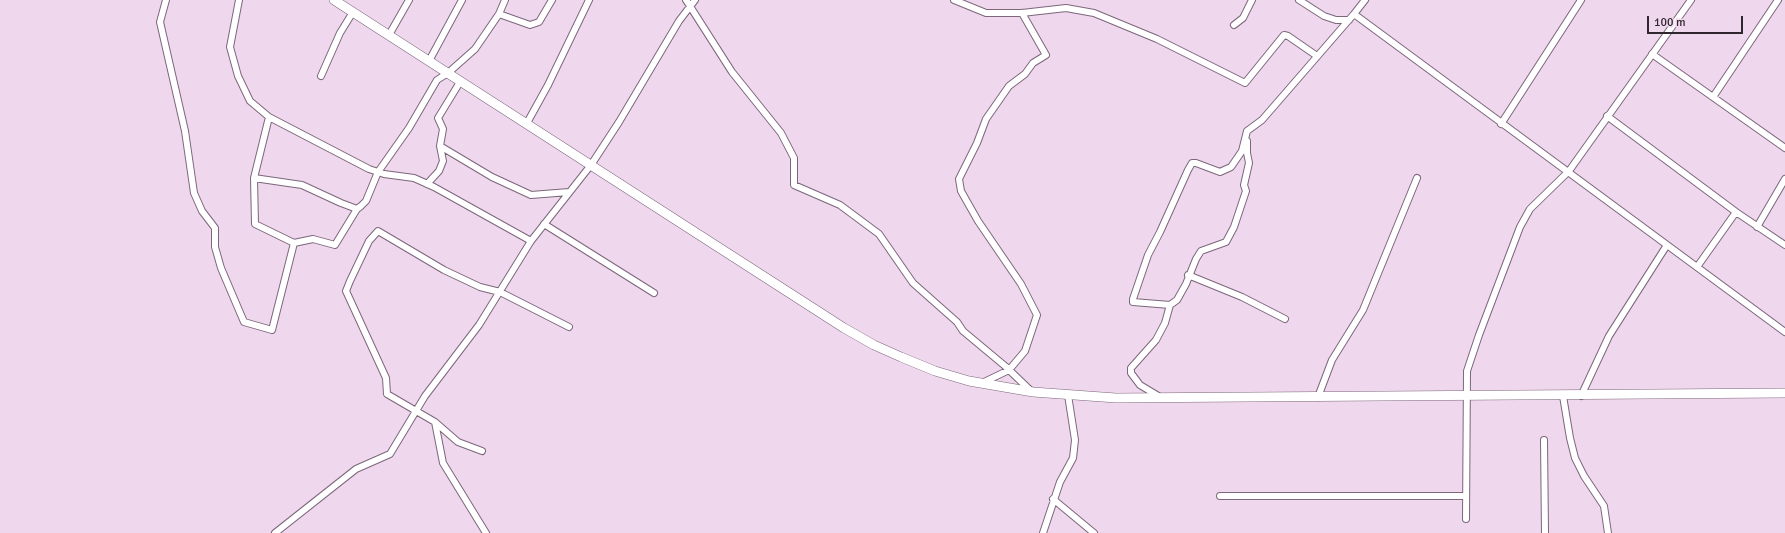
<!DOCTYPE html>
<html>
<head>
<meta charset="utf-8">
<style>
	body { margin:0 }
	#map { position:relative; width:1785px; height:533px; overflow:hidden; background:#efd7ed; font-family:Signika,sans-serif }
	canvas { display:block }
	.scale { position:absolute; left:1647px; top:16px; width:96px; height:18px; box-sizing:border-box; border:2px solid #2f262e; border-top:0; padding-left:5px; font-size:12px; line-height:14px; white-space:nowrap; color:#2f262e; -webkit-text-stroke:3px #efd7ed; paint-order:stroke }
</style>
</head>
<body>
<div id="map">
<canvas width="1785" height="533"></canvas>
<div class="scale">100 m</div>
</div>
<script>
const ctx = document.querySelector('canvas').getContext('2d');
ctx.lineJoin = 'round';
function shape(rows) {
  const path = new Path2D();
  for (const r of rows) {
    path.moveTo(r[0], r[1]);
    for (let i = 2; i < r.length; i += 2) path.lineTo(r[i], r[i + 1]);
  }
  return path;
}
function strokePath(path, color, width, dash) {
  ctx.strokeStyle = color;
  ctx.lineWidth = width;
  ctx.lineCap = dash ? 'butt' : 'round';
  ctx.setLineDash(dash || []);
  ctx.stroke(path);
}
const street = shape([
	[166,0,160,22,185,131,194,193,202,211,215,228,215,247,221,268,244,322,272,330,294,243],
	[239,0,230,47,238,76,250,101,269,117,254,178,255,224,294,243,313,239,335,245,357,209],
	[686,0,732,72,781,133,794,158,794,185,840,205,879,234,913,283,957,322,963,331,1005,366,1031,391],
	[954,0,986,13,1022,13,1066,8,1094,13,1157,39,1245,83,1284,35,1288,36,1317,56],
	[1299,0,1324,16,1336,20,1349,20],
	[1365,0,1354,14,1785,332],
	[499,14,530,25,539,22,552,0],
	[1234,25,1243,18,1252,0],
	[389,35,409,0],
	[1652,54,1785,148],
	[429,61,462,0],
	[321,76,340,33,353,12],
	[1713,97,1778,0],
	[1607,116,1736,212,1785,245],
	[269,117,369,169,384,174,414,178,434,187,531,241],
	[527,123,548,85,589,0],
	[1501,124,1581,0],
	[440,146,492,177,531,195,569,192],
	[254,178,302,185,341,203,357,209,361,206,366,201,378,172,409,128,437,80,448,73,475,49,499,14,505,0],
	[427,184,439,171,443,161,440,146,443,129,438,118,460,82],
	[544,224,654,293],
	[1757,227,1785,179],
	[1697,267,1736,212],
	[1188,275,1242,297,1285,319],
	[1170,305,1177,300,1186,284,1196,259,1201,251,1226,242,1234,227,1246,191,1244,185,1249,163,1247,153,1247,141],
	[982,383,1009,370,1025,351,1037,315,1021,284,978,221,961,191,959,179,977,143,986,119,1009,86,1025,74,1033,63,1046,55,1022,13],
	[1563,396,1570,438,1575,458,1584,476,1604,506,1608,533],
	[1581,396,1609,336,1667,245],
	[1160,397,1140,385,1131,373,1131,368,1156,340,1165,323,1170,305,1133,302,1133,299,1148,255,1160,232,1188,170,1192,163,1196,163,1220,172,1231,167,1242,151,1247,131,1262,120,1354,14],
	[1318,397,1332,360,1363,310,1417,178],
	[435,422,458,442,482,451],
	[1544,440,1545,533],
	[1220,496,1466,496],
	[1053,499,1094,533],
	[1466,519,1467,371,1479,335,1520,227,1530,209,1569,171,1691,0],
	[275,533,356,469,390,454,425,396,479,325,531,241,591,165,619,122,679,21,695,0],
	[486,533,443,463,435,422,387,394,386,378,346,291,350,281,369,241,378,231,444,270,480,287,500,292,569,327],
	[1043,533,1060,482,1073,458,1075,440,1068,395]
]);
const secondary = shape([
	[334,0,844,328,874,345,901,357,935,371,969,381,1033,392,1116,398,1785,393]
]);
strokePath(street, '#7c677b', 8);
strokePath(secondary, '#7c677b', 10);
strokePath(street, '#fff', 6);
strokePath(secondary, '#fff', 9);
</script>
</body>
</html>
